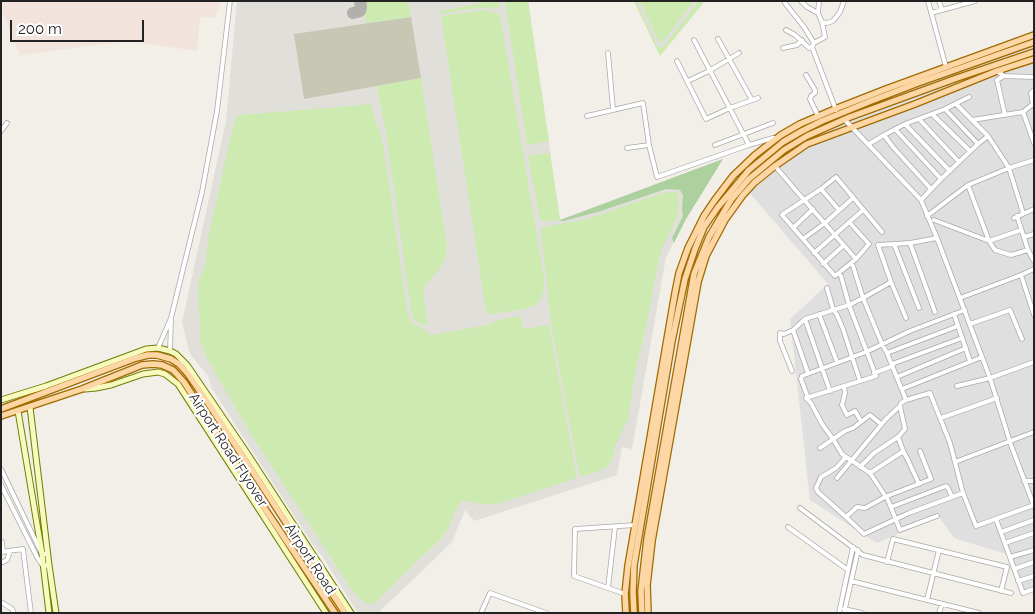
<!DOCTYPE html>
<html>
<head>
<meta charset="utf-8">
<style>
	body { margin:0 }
	#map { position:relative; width:1035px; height:614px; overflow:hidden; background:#f2efe9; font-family:Raleway,sans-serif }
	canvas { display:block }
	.frame { position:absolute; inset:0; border:2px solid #222; pointer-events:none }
	.scale { position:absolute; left:10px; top:20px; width:134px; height:22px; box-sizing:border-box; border:2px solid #222; border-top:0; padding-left:6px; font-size:15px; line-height:18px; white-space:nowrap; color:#222; -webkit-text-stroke:4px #fff; paint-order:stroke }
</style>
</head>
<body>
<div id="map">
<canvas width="1035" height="614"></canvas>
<div class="frame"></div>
<div class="scale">200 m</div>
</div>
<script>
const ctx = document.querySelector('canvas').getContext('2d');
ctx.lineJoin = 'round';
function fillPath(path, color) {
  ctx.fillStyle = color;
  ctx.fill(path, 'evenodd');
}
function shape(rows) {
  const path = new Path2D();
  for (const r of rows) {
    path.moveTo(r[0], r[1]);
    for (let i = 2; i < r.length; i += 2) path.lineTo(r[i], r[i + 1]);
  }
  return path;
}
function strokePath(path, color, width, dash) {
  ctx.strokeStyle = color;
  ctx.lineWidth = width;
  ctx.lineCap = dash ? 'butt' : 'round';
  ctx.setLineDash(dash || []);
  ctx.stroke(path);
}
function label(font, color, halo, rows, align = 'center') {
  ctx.font = font + ' Raleway,sans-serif';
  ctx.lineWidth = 4.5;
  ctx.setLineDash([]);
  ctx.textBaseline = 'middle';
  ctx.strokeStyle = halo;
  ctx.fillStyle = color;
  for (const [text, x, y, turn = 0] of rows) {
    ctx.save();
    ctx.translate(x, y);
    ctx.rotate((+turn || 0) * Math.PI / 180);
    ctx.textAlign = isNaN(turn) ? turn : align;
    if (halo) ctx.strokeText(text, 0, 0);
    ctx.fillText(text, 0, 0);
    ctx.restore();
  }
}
const residential = shape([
	[1034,40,1034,591,1021,596,1006,554,954,538,939,517,877,543,810,500,790,319,828,284,735,176,795,128]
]);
const military = shape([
	[1,1,220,1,219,10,217,10,216,18,200,17,197,51,127,41,20,55,1,9]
]);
const airport = shape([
	[237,1,528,1,560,220,723,159,686,219,666,257,632,449,622,447,617,475,474,521,465,510,452,542,378,613,358,613,322,556,315,548,211,387,208,376,190,354,182,322,226,121],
	[634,1,705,1,660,56]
]);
const construction = shape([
	[411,17,421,78,304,99,294,34]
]);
const grass = shape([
	[362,1,408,1,411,17,366,23],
	[492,1,499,1,500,7,495,9,487,8,471,9,441,14,440,11],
	[505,1,528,1,549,141,527,145],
	[634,1,636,1,657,45,660,48,663,47,699,1,705,1,660,56],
	[640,1,694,1,663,41,660,42,658,39],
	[484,10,490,11,500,15,544,278,544,290,540,300,535,305,525,309,491,314,486,312,441,16],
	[421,78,447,247,446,255,443,263,439,269,427,283,423,291,428,325,424,325,414,320,412,315,386,132,377,86],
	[371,104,374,117,381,136,383,144,392,204,407,311,409,319,412,323,426,331,430,335,488,325,498,320,521,316,523,329,549,325,576,473,576,476,574,479,500,503,492,504,483,504,466,501,462,501,457,507,450,525,442,538,416,562,377,601,371,605,360,599,350,587,251,434,207,358,201,344,198,294,199,280,205,267,208,239,233,127,237,117,240,115,327,108],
	[550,153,560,220,547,221,540,220,528,156],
	[673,192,677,193,679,195,678,216,664,243,658,263,646,328,636,367,628,418,616,444,613,456,608,466,599,471,581,477,579,473,551,324,541,229,549,226,587,219,663,193]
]);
const forest = shape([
	[723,159,686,219,674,243,672,238,683,216,682,209,683,195,680,190,666,189,601,211,564,221,560,221,560,220]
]);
const taxiway = shape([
	[353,13,360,11,361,7,360,1]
]);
const street = shape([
	[801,1,807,7,818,13],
	[819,1,818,13,821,20,822,22,827,23,833,21,840,12,844,1],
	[928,1,946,67],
	[939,1,942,10],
	[785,3,804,27,814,43],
	[931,13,975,1],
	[822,22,825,37,814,43,812,47,836,110],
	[786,30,795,35,809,48,812,47],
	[718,39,752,100],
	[694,40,749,145],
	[783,48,797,45,802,40],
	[608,53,613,109],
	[677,61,706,119,730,108,758,98],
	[997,71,1004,76,1033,77],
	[806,75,815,90,815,93,811,96,810,99,818,116],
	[1004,76,997,80,1005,115],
	[688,81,709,71,739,53],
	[956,104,988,136,1009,168,1023,213],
	[945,109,978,144],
	[1023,112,1034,143],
	[932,114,970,151],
	[587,116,643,103,649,145,657,177,749,145,773,138,777,138],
	[844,119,921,200,937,238,990,378,1011,445,1034,506],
	[919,119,959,162],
	[972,120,1023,112,1033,104,1031,93,1034,90],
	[905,124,950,171],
	[895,129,941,179],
	[1,131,7,123],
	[884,135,893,147,931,189],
	[869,144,884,135,905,124,945,109,969,97],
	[715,145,773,123],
	[627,148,649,145],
	[775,166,798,193,856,259],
	[968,185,989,241,995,250,1011,255,1028,250],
	[821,189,839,210],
	[921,200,941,179,978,144,988,136],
	[927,216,968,185,1009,168,1034,160],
	[1017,216,1028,250,1034,261],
	[1014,218,1034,209],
	[934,220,989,241,1021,230],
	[850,223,869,244,856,259,835,276,782,215,783,214,821,189,836,177,882,232],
	[793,228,813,209],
	[1024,237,1034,234],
	[803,239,825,223,853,198],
	[910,243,935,312],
	[894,244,919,308],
	[814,253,863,210],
	[823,264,844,245],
	[1021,275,1034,315],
	[841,276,849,305,876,376,806,398,811,403,822,424,833,439,842,454,870,473,888,500,900,530,937,516],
	[827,288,833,309,837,315,843,329,860,381],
	[960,298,1021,275,1034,269],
	[819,314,837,362],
	[954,314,970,361],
	[906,318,891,282,878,245,910,243,937,238],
	[805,319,830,391],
	[970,324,1010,310,1022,339],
	[793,330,808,373],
	[158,348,171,318,202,192,217,111,230,1],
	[170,351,171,320],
	[887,353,958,326],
	[892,364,962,338],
	[792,371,780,341,780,333,784,334,793,330,805,319,849,305,863,298,891,282],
	[874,373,893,366],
	[897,377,966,348],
	[957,386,990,378,1034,362],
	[844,387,845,393,842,405,847,415,855,411,861,421],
	[902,389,982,357],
	[808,398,801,379,802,376,866,352,910,331,965,310],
	[906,400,930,393,950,443,963,493,976,526,1034,505],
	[941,418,997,398],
	[898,437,904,453],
	[820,448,845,431,853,428,870,415,881,424],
	[846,457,836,468,821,477,816,488,818,492,846,517,857,507,865,508,885,497,931,479,920,451],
	[955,462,1034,432],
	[860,467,874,453,898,437,905,429,900,406],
	[1,469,42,554,48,554],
	[870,473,902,452,904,453,907,458,919,484],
	[837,478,886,419,900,406,901,403,906,400,887,353,882,344,863,298,853,266],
	[1024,481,1034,481],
	[1,485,37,557,43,566,49,565],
	[891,507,946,486,948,488,952,497],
	[800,508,863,555,1011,593],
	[846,517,864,534,909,513,963,493],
	[996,519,1023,593,1034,589],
	[615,527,608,588,625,594],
	[788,527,848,570],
	[1001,532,1034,520],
	[2,542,3,552],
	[1005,543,1034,533],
	[1,552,23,549,31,613],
	[1010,557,1034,550],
	[1,562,3,562,7,560,10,551],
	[887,562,893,539,1007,567,1001,591],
	[1014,569,1034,562],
	[851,581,979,613],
	[1018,581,1034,576],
	[608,588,574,576,575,529,635,525],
	[927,600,939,550],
	[1,602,12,609,14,613],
	[844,609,862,613],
	[481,613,490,593,546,613],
	[839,613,853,547],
	[844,613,858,550],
	[939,613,942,604]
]);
const secondary = shape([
	[85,389,96,388,111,385,143,374,158,372,165,374,178,384,326,613],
	[1,400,46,386,146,349,158,348,170,351,176,354,187,365,247,453,351,613],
	[30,407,49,565,56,613],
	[18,411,42,554,49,613]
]);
const primary = shape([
	[1,409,136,358,148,355,157,355,171,359,179,364,188,374,208,403,345,613],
	[1,416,82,389,142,365,153,364,162,365,173,370,184,382,257,497,335,613],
	[626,613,625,594,628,566,675,293,679,273,688,248,704,216,714,201,733,176,755,155,781,135,800,124,835,109,886,89,1034,35],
	[634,613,633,592,634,565,672,341,685,279,695,249,704,227,718,207,749,170,783,142,802,131,822,121,871,101,918,83,1034,42],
	[642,613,641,591,647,539,694,274,709,237,731,200,749,179,761,169,784,150,807,136,850,117,957,78,1034,52],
	[648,613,647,585,652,541,695,299,698,282,706,256,725,220,743,195,754,183,775,166,807,144,915,104,997,71,1034,59]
]);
const streetNames = [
	["Airport Road Flyover",228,450,57],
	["Airport Road",310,559,57]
];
fillPath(residential, '#e0dfdf');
fillPath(military, '#f3e3dd');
fillPath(airport, '#e1dfda');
fillPath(construction, '#c7c7b4');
fillPath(grass, '#cdebb0');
fillPath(forest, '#add19e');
strokePath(taxiway, '#b1b0ac', 12);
strokePath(street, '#a9a9a9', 5.5);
strokePath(secondary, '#707d05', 7);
strokePath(primary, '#a06b00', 8);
strokePath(street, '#fff', 4);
strokePath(secondary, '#f7fabf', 5);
strokePath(primary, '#fcd6a4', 5.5);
label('14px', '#222', '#fff', streetNames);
</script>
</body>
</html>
